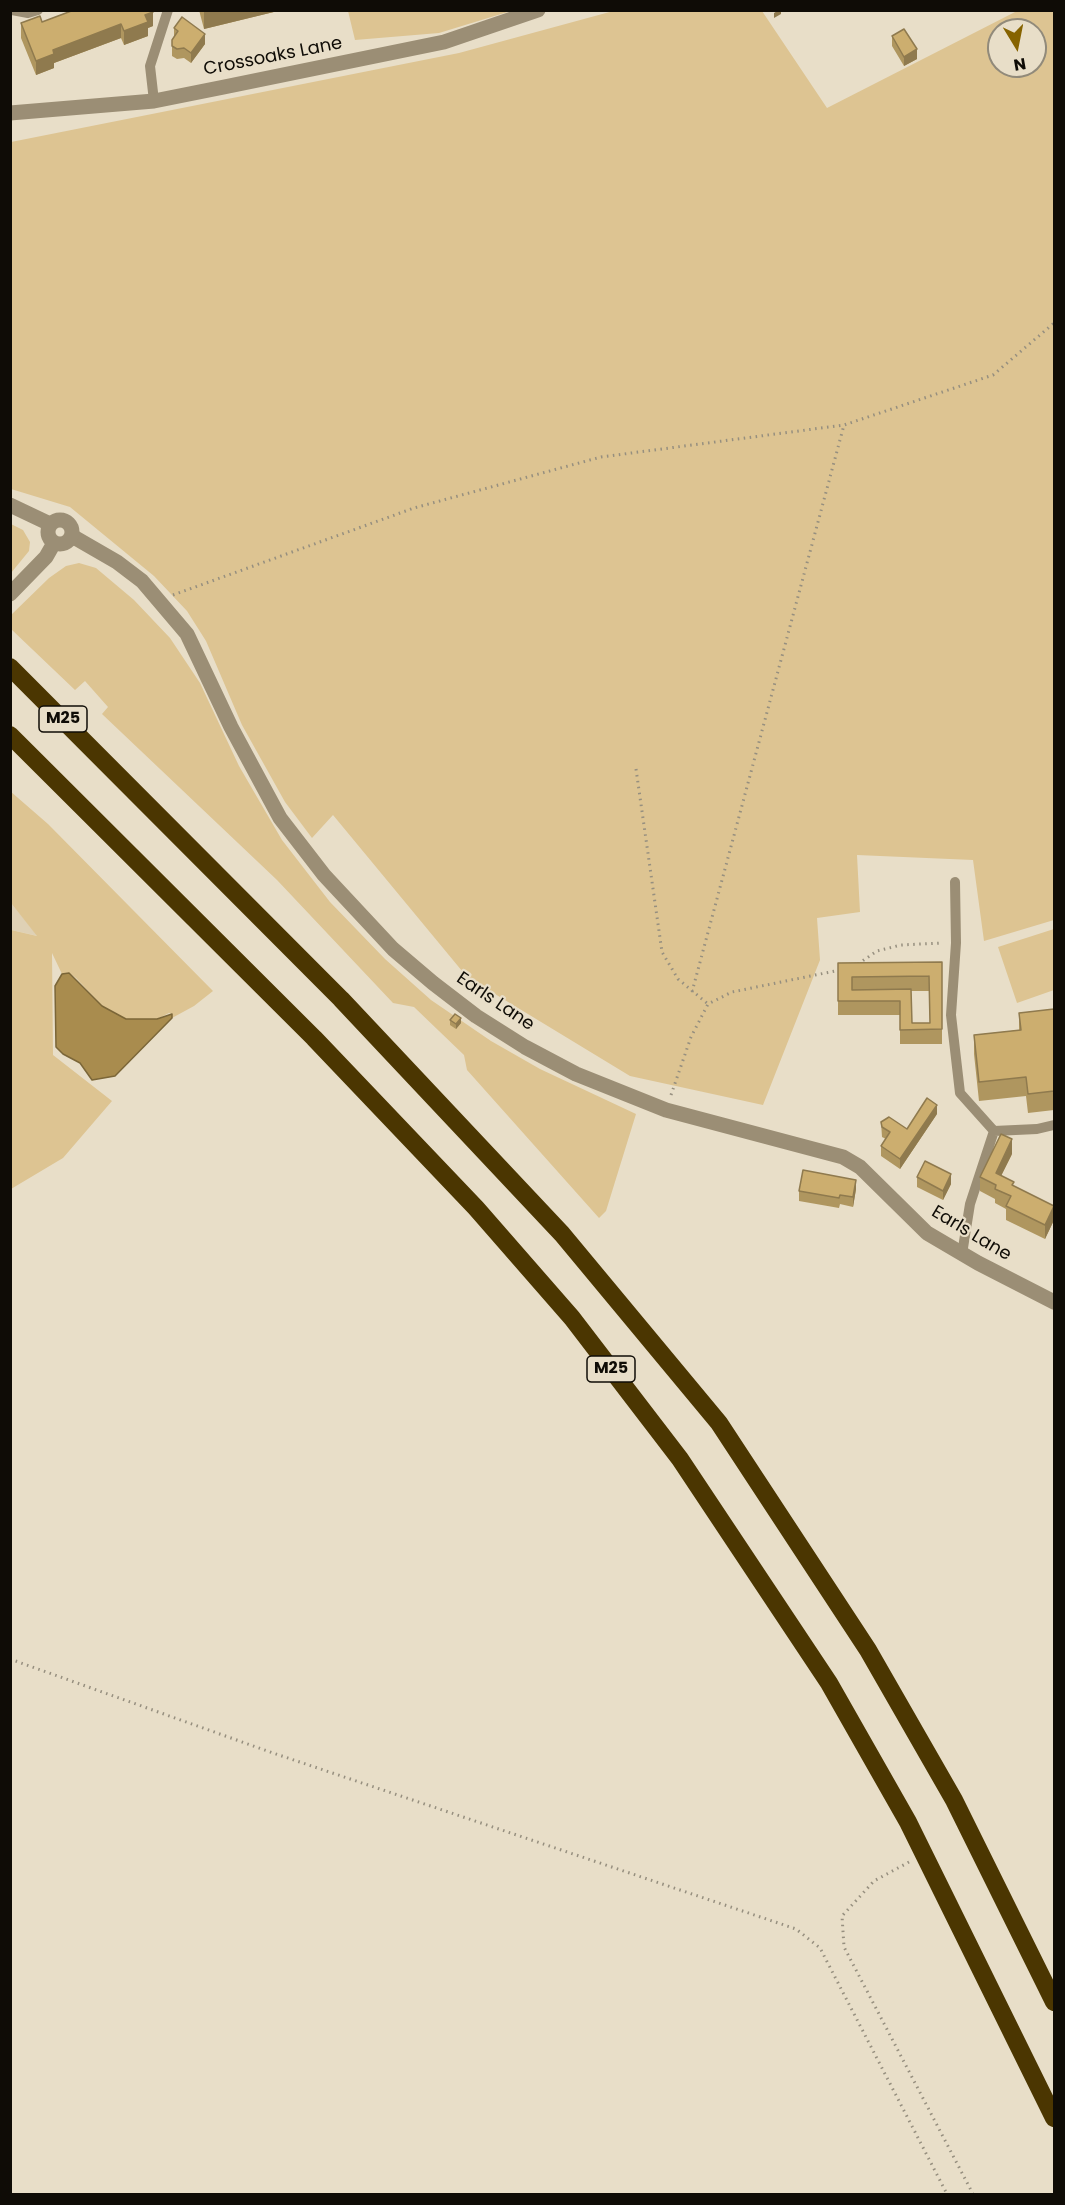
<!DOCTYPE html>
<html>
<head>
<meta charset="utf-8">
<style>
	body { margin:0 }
	#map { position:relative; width:1065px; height:2205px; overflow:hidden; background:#e8dec8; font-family:Poppins,sans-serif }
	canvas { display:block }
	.frame { position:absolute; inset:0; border:12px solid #0f0c06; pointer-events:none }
	.north { position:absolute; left:987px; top:18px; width:60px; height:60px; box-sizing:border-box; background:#e8dec8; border:2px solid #918a7a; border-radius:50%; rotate:170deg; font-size:16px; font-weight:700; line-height:24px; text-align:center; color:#0f0c06 }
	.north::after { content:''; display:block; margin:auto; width:21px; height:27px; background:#866300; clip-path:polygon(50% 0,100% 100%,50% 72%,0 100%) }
</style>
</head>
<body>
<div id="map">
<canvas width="1065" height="2205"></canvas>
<div class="frame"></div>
<div class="north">N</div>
</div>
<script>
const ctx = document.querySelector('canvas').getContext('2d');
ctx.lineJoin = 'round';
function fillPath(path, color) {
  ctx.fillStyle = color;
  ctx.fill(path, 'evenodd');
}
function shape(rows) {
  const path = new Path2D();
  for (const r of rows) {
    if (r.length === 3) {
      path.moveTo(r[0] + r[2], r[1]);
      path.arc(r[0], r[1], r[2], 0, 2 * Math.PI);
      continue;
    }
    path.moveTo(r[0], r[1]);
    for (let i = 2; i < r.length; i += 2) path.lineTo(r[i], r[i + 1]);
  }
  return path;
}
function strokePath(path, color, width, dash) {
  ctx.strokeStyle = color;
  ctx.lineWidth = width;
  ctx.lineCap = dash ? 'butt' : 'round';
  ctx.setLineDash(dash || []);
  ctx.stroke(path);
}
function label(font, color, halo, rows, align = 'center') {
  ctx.font = font + ' Poppins,sans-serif';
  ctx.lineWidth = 4.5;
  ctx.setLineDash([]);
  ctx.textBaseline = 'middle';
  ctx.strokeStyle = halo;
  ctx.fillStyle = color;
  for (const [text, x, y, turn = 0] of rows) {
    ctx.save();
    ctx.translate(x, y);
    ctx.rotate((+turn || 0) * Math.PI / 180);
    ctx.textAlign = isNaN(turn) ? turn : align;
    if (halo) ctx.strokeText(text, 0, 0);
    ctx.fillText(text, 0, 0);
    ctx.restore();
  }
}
const built = shape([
	[11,903,38,936,11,930]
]);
const green = shape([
	[617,10,762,11,827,108,1017,11,1054,11,1054,920,984,941,973,860,857,855,860,912,817,918,820,960,763,1105,630,1076,467,977,333,815,312,838,285,802,242,725,206,641,187,611,154,576,70,507,11,489,11,142,459,53],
	[999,30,1035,30,1035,66,999,66],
	[348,11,348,10,511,11,439,33,355,40],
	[11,524,23,530,30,542,29,551,11,573],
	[79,563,96,568,134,600,170,638,200,683,239,766,282,840,330,902,385,959,431,1000,491,1041,540,1069,636,1114,606,1211,599,1218,467,1070,464,1055,414,1007,393,1003,277,880,102,714,108,707,85,681,75,690,11,629,10,616,49,578,66,566],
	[10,791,48,824,213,991,194,1006,172,1018,172,1014,169,1013,157,1019,126,1019,102,1006,76,978,69,973,62,974,52,953,53,1055,112,1101,63,1158,11,1189,11,930,37,936,11,903],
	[1054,929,1054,990,1017,1003,998,947]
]);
const water = shape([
	[69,973,102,1006,126,1019,157,1019,172,1014,172,1018,115,1076,92,1080,80,1063,63,1054,56,1047,55,986,62,974,69,973]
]);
const path = shape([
	[173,595,414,508,601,457,844,425,993,375,1054,323],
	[636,769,662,952,678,979,708,1004],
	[858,964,877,951,901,945,942,943],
	[692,992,844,425],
	[671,1095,691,1037,708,1004,732,992,840,970],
	[10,1659,273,1753,796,1929,820,1948,947,2194],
	[909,1862,874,1881,842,1916,844,1947,973,2194]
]);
const service = shape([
	[12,10,28,13,38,10],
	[154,101,150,66,168,10],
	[955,882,956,943,951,1015,960,1093,994,1131,970,1204,962,1254],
	[994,1131,1037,1129,1054,1125]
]);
const minor = shape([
	[72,536,117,562,142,581,187,634,231,727,280,818,324,875,393,949,433,983,476,1016,525,1047,576,1074,666,1110,843,1157,860,1167,927,1233,978,1263,1054,1302]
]);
const tertiary = shape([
	[10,113,154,101,224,87,444,42,538,10],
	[10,505,50,524],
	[60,532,12],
	[10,594,46,557,54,543]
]);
const motorway = shape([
	[10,667,341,999,562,1234,719,1423,868,1650,954,1800,1054,2002],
	[10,735,314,1038,476,1208,572,1318,680,1459,829,1683,908,1822,1054,2118]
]);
const wall = shape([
	[74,10,153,26,148,28,148,36,124,45,121,38,54,63,54,68,36,75,21,38,21,23,42,22],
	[199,10,282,10,204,29],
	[174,28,205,44,191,63,184,58,177,59,172,56,172,40,174,37],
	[892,36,917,59,904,66,892,46],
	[942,962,942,1044,900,1044,900,1015,838,1015,838,963],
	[911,991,929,991,930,1023,912,1023],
	[1054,1009,1054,1110,1028,1113,1026,1096,979,1101,974,1054,974,1035,1019,1030,1019,1013],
	[450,1020,461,1023,456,1029,450,1025],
	[937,1114,900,1169,881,1156,881,1146,886,1139,882,1137,881,1122,907,1129],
	[1012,1154,1001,1176,1054,1220,1045,1239,1006,1220,1006,1209,995,1203,995,1199,980,1191,980,1177],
	[917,1177,951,1184,943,1200,917,1187],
	[856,1189,853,1207,840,1204,839,1208,799,1201,799,1191]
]);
const shadedWall = shape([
	[204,10,282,10,204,29],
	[779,10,781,10,781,14,774,18,774,13],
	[153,12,153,26,148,28,148,36,124,45,124,31,145,15],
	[121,24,121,38,54,63,54,68,36,75,36,61,53,50],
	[205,34,205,44,191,63,191,53],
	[917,49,917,59,904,66,904,57],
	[461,1018,461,1023,456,1029,456,1024],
	[937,1105,937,1114,900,1169,900,1159],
	[1012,1139,1012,1154,996,1186,996,1173],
	[951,1174,951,1184,943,1200,943,1191],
	[856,1180,856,1189,853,1207,853,1197],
	[1054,1206,1054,1220,1045,1239,1045,1225]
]);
const building = shape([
	[74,10,152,10,153,12,145,15,148,22,124,31,121,24,53,50,54,54,36,61,21,23,40,16,42,22,74,10],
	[182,17,205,34,191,53,184,48,177,49,172,46,172,40,178,31,174,28,182,17],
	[1024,22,1028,30,1019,30,1017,26,1024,22],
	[904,29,917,49,904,57,892,36,904,29],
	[942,962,942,1029,900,1030,900,1001,838,1001,838,963,942,962],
	[929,976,930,1023,912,1023,911,989,852,990,852,977,929,976],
	[1054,1009,1054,1091,1028,1094,1026,1077,979,1082,974,1035,1021,1030,1019,1013,1054,1009],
	[455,1014,461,1018,456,1024,450,1020,455,1014],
	[927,1098,937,1105,900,1159,881,1146,890,1132,882,1127,881,1122,889,1117,907,1129,927,1098],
	[1001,1134,1012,1139,996,1173,1014,1182,1012,1185,1054,1206,1045,1225,1006,1206,1011,1196,995,1189,996,1185,980,1177,1001,1134],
	[925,1161,951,1174,943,1191,917,1177,925,1161],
	[803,1170,856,1180,853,1197,840,1195,839,1198,799,1191,803,1170]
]);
const shields = [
	[63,719,48],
	[611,1369,48]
];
const shieldNames = [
	["M25",63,719],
	["M25",611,1369]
];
const streetNames = [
	["Crossoaks Lane",273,57,-11],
	["Earls Lane",495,1002,34],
	["Earls Lane",971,1234,31]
];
fillPath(built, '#dfd1b5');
fillPath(green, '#ddc492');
fillPath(water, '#a98c4e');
strokePath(water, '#7b6638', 1.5);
strokePath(path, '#968f7f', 3, [1.5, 4.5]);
strokePath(service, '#9b8e75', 10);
strokePath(minor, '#9b8e75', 15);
strokePath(tertiary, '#9b8e75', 15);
strokePath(motorway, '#4b3601', 18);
fillPath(wall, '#af965f');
fillPath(shadedWall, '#8f7a4e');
fillPath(building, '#ccae6f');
strokePath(building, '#8f7a4e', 1.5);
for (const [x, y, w] of shields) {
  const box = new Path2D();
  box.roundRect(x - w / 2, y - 13, w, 26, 4.5);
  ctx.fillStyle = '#e8dec8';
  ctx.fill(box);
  strokePath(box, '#0f0c06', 1.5);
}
label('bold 16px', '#0f0c06', null, shieldNames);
label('18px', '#0f0c06', '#e8dec8', streetNames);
</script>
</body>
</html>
